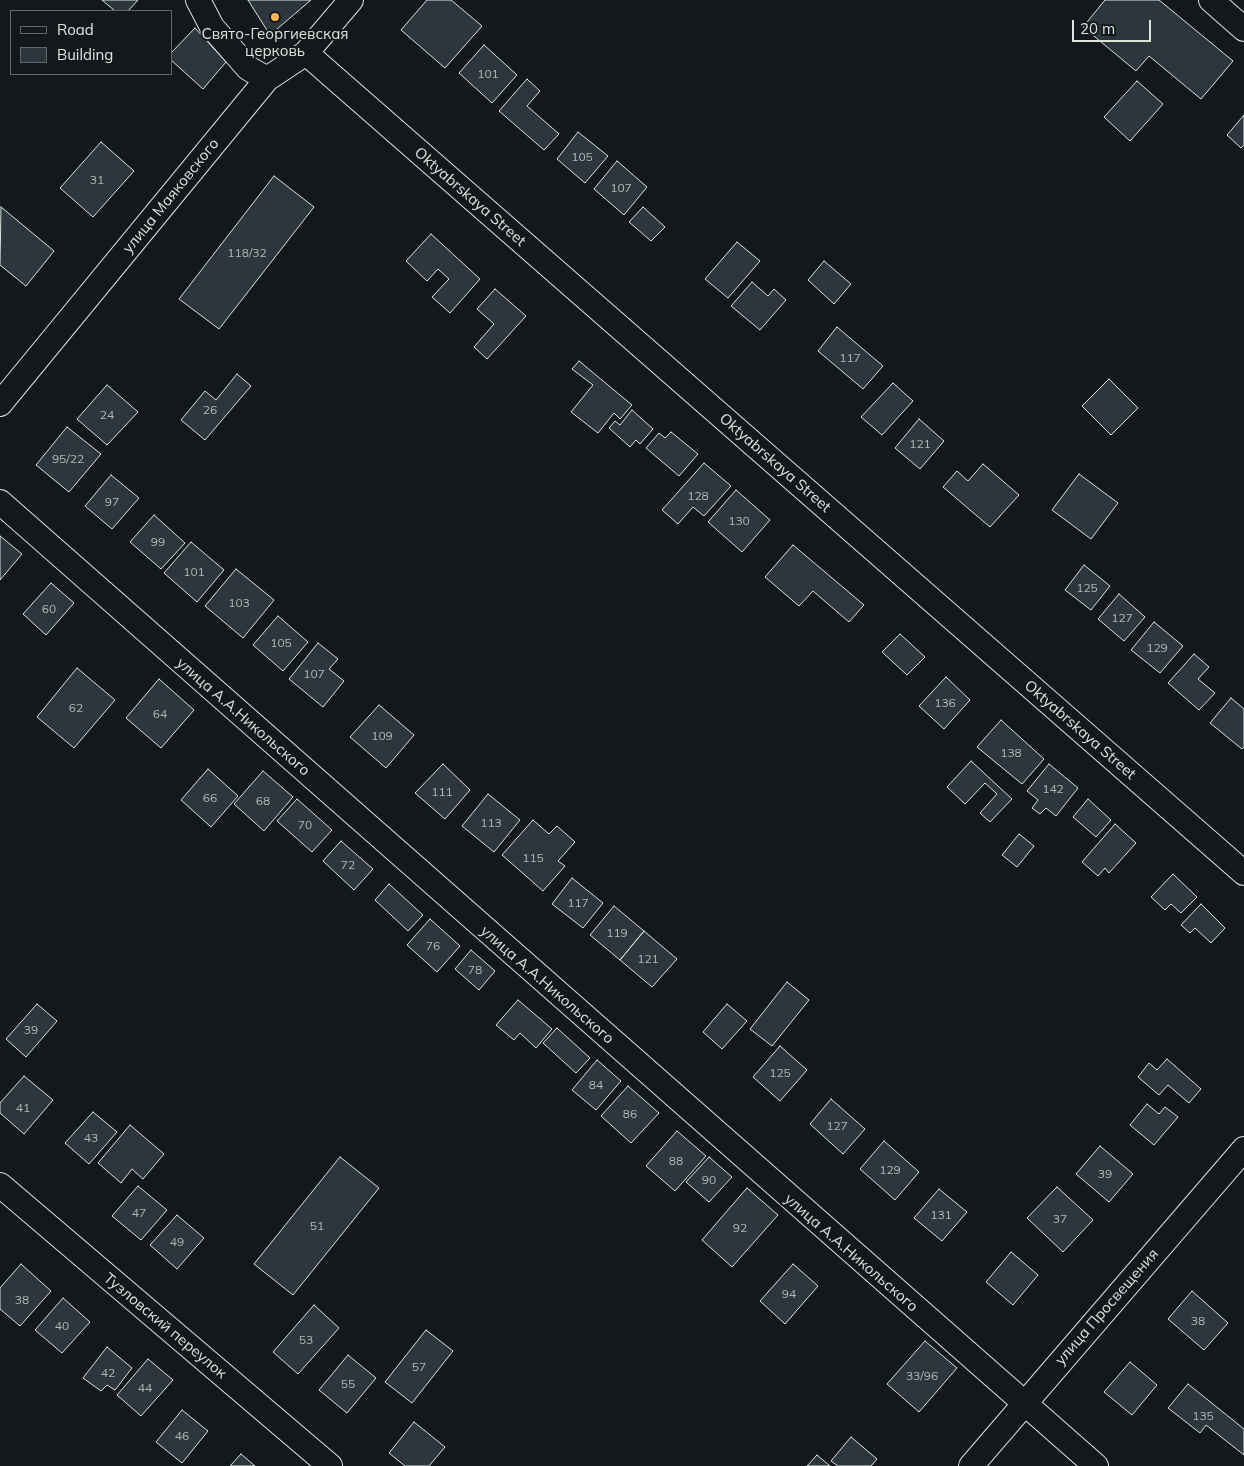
<!DOCTYPE html>
<html>
<head>
<meta charset="utf-8">
<style>
	body { margin:0 }
	#map { position:relative; width:1244px; height:1466px; overflow:hidden; background:#14181c; font-family:Mulish,sans-serif }
	canvas { display:block }
	.legend { position:absolute; left:10px; top:10px; width:162px; height:65px; box-sizing:border-box; background:#14181c; border:1px solid #626a69; margin:0; padding:6px 9px; list-style:none; font-size:15px; color:#d8e6dc }
	.legend li { display:flex; align-items:center; gap:10px; height:25px }
	.legend b { width:25px; border:1px solid #626a69 }
	.scale { position:absolute; left:1072px; top:20px; width:79px; height:22px; box-sizing:border-box; border:2px solid #d8e6dc; border-top:0; padding-left:6px; font-size:15px; line-height:18px; white-space:nowrap; color:#d8e6dc; -webkit-text-stroke:4px #14181c; paint-order:stroke }
</style>
</head>
<body>
<div id="map">
<canvas width="1244" height="1466"></canvas>
<ul class="legend">
<li><b style="height:6px;background:#14181c"></b>Road</li>
<li><b style="height:14px;background:#2c363c"></b>Building</li>
</ul>
<div class="scale">20 m</div>
</div>
<script>
const ctx = document.querySelector('canvas').getContext('2d');
ctx.lineJoin = 'round';
function fillPath(path, color) {
  ctx.fillStyle = color;
  ctx.fill(path, 'evenodd');
}
function shape(rows) {
  const path = new Path2D();
  for (const r of rows) {
    path.moveTo(r[0], r[1]);
    for (let i = 2; i < r.length; i += 2) path.lineTo(r[i], r[i + 1]);
  }
  return path;
}
function strokePath(path, color, width, dash) {
  ctx.strokeStyle = color;
  ctx.lineWidth = width;
  ctx.lineCap = dash ? 'butt' : 'round';
  ctx.setLineDash(dash || []);
  ctx.stroke(path);
}
function label(font, color, halo, rows, align = 'center') {
  ctx.font = font + ' Mulish,sans-serif';
  ctx.lineWidth = 4;
  ctx.setLineDash([]);
  ctx.textBaseline = 'middle';
  ctx.strokeStyle = halo;
  ctx.fillStyle = color;
  for (const [text, x, y, turn = 0] of rows) {
    ctx.save();
    ctx.translate(x, y);
    ctx.rotate((+turn || 0) * Math.PI / 180);
    ctx.textAlign = isNaN(turn) ? turn : align;
    if (halo) ctx.strokeText(text, 0, 0);
    ctx.fillText(text, 0, 0);
    ctx.restore();
  }
}
const building = shape([
	[102,0,138,0,128,11,115,11,102,0],
	[248,0,311,0,270,35,248,0],
	[427,0,451,0,482,26,445,68,401,30,427,0],
	[1105,0,1159,0,1233,61,1201,99,1149,56,1136,71,1083,27,1105,0],
	[195,28,226,62,203,89,171,60,171,53,195,28],
	[484,45,517,75,492,103,459,73,484,45],
	[527,79,540,91,527,106,559,134,544,150,499,111,527,79],
	[1137,81,1163,104,1130,141,1104,117,1137,81],
	[1244,115,1244,145,1241,148,1227,135,1244,115],
	[578,132,608,156,585,183,557,159,578,132],
	[101,142,134,171,93,217,60,188,101,142],
	[617,161,647,187,624,215,594,189,617,161],
	[274,176,314,207,219,329,179,299,274,176],
	[1,207,54,251,26,286,0,265,1,207],
	[643,207,665,227,651,241,629,222,643,207],
	[431,234,480,279,450,313,432,297,449,279,438,269,427,281,406,261,431,234],
	[737,242,760,261,728,298,705,279,737,242],
	[824,261,851,284,834,304,808,280,824,261],
	[752,282,768,296,774,289,786,300,760,330,731,306,752,282],
	[495,289,526,316,487,359,474,347,494,324,477,309,495,289],
	[837,327,883,366,863,389,818,351,837,327],
	[579,361,632,405,620,419,614,413,598,433,571,412,593,385,572,369,579,361],
	[237,374,251,386,205,440,181,420,205,391,216,400,237,374],
	[1109,379,1138,408,1111,435,1082,406,1109,379],
	[893,383,913,401,882,435,861,417,893,383],
	[107,385,138,412,107,445,77,419,107,385],
	[632,410,653,429,640,444,636,440,630,447,609,428,615,421,620,425,632,410],
	[919,419,944,441,920,469,895,448,919,419],
	[67,427,101,454,69,492,36,465,67,427],
	[671,432,698,454,679,476,646,448,659,433,665,438,671,432],
	[704,463,731,486,704,516,693,507,678,524,662,510,704,463],
	[983,464,1019,495,990,527,943,487,957,471,968,481,983,464],
	[1079,474,1118,503,1091,539,1052,510,1079,474],
	[111,475,139,498,112,529,85,506,111,475],
	[736,490,770,520,742,552,708,522,736,490],
	[154,515,185,543,161,569,130,542,154,515],
	[0,536,22,554,0,580,0,536],
	[191,542,224,570,197,602,164,573,191,542],
	[793,545,864,605,849,622,813,591,799,606,765,577,793,545],
	[1084,565,1110,586,1091,610,1065,590,1084,565],
	[236,569,274,600,243,638,205,606,236,569],
	[51,583,74,603,46,635,23,614,51,583],
	[1119,594,1145,617,1124,641,1098,619,1119,594],
	[278,616,308,642,283,671,253,645,278,616],
	[1154,622,1183,646,1160,673,1131,650,1154,622],
	[900,634,925,657,907,675,882,652,900,634],
	[318,643,338,659,329,669,344,681,323,707,289,679,318,643],
	[1194,654,1209,667,1198,679,1215,693,1199,710,1168,683,1194,654],
	[77,668,115,700,74,748,37,717,77,668],
	[946,677,970,700,944,729,919,706,946,677],
	[159,679,194,710,161,748,126,718,159,679],
	[1231,698,1244,709,1244,747,1242,749,1210,723,1231,698],
	[379,705,414,735,386,768,350,737,379,705],
	[1001,720,1044,759,1022,784,977,747,1001,720],
	[971,761,1012,799,990,822,980,813,997,794,985,783,965,804,947,787,971,761],
	[443,764,470,790,445,819,415,793,443,764],
	[1049,764,1078,788,1056,816,1046,808,1040,814,1032,808,1038,800,1027,791,1049,764],
	[208,769,238,796,211,827,181,800,208,769],
	[263,771,293,797,264,831,234,804,263,771],
	[488,794,520,820,494,852,462,826,488,794],
	[297,799,332,830,312,852,277,821,297,799],
	[1088,799,1111,820,1096,837,1073,817,1088,799],
	[533,820,549,834,557,826,575,842,558,861,565,866,543,891,502,855,533,820],
	[1115,824,1136,843,1109,873,1105,868,1098,876,1082,862,1115,824],
	[1019,834,1034,846,1017,867,1002,855,1019,834],
	[341,841,373,869,354,890,323,861,341,841],
	[1173,874,1197,897,1181,913,1171,904,1165,910,1151,897,1173,874],
	[572,878,603,903,583,928,552,904,572,878],
	[389,884,423,915,408,931,375,900,389,884],
	[1201,904,1225,928,1211,943,1195,928,1190,933,1181,925,1201,904],
	[614,906,644,931,620,960,590,935,614,906],
	[430,919,460,946,437,972,407,945,430,919],
	[644,931,677,959,652,987,620,960,644,931],
	[471,950,495,971,479,990,455,969,471,950],
	[787,982,809,1000,772,1046,750,1029,787,982],
	[518,1000,552,1029,536,1048,520,1033,514,1040,496,1025,518,1000],
	[37,1004,57,1021,26,1057,6,1039,37,1004],
	[727,1004,747,1021,722,1049,703,1032,727,1004],
	[557,1028,590,1058,576,1073,543,1043,557,1028],
	[780,1046,807,1070,780,1101,753,1077,780,1046],
	[1167,1059,1201,1089,1189,1103,1168,1085,1159,1095,1138,1077,1149,1063,1157,1070,1167,1059],
	[597,1060,621,1081,596,1110,572,1090,597,1060],
	[24,1076,53,1100,24,1134,0,1113,0,1103,24,1076],
	[628,1086,659,1113,631,1143,601,1116,628,1086],
	[831,1099,865,1129,843,1154,810,1124,831,1099],
	[1147,1104,1159,1114,1165,1107,1178,1117,1154,1145,1130,1125,1147,1104],
	[93,1112,117,1132,89,1164,65,1143,93,1112],
	[130,1125,164,1154,143,1179,132,1169,121,1183,98,1163,130,1125],
	[677,1131,706,1156,675,1191,646,1166,677,1131],
	[884,1141,919,1172,895,1200,860,1169,884,1141],
	[1100,1146,1133,1174,1109,1202,1076,1174,1100,1146],
	[340,1157,379,1188,293,1295,254,1264,340,1157],
	[709,1157,732,1177,709,1202,686,1182,709,1157],
	[138,1186,167,1210,141,1240,112,1216,138,1186],
	[1057,1187,1093,1220,1063,1252,1027,1218,1057,1187],
	[747,1188,778,1215,732,1267,702,1240,747,1188],
	[939,1189,967,1212,942,1241,914,1218,939,1189],
	[177,1215,204,1238,177,1269,150,1245,177,1215],
	[1011,1252,1038,1275,1013,1305,986,1282,1011,1252],
	[21,1264,51,1291,20,1326,0,1309,0,1288,21,1264],
	[793,1264,818,1286,785,1324,760,1301,793,1264],
	[1192,1291,1228,1323,1204,1350,1168,1319,1192,1291],
	[63,1298,90,1322,62,1353,35,1330,63,1298],
	[314,1305,339,1328,298,1374,273,1352,314,1305],
	[426,1330,453,1351,412,1403,385,1382,426,1330],
	[925,1341,957,1368,919,1412,887,1384,925,1341],
	[107,1347,132,1368,115,1390,107,1385,101,1391,83,1378,107,1347],
	[348,1355,376,1378,347,1413,319,1390,348,1355],
	[148,1359,173,1380,141,1416,117,1395,148,1359],
	[1130,1362,1157,1385,1132,1415,1104,1392,1130,1362],
	[1188,1384,1244,1429,1244,1455,1206,1425,1200,1433,1168,1408,1188,1384],
	[182,1410,208,1431,182,1463,156,1442,182,1410],
	[414,1422,445,1447,429,1466,405,1466,389,1453,414,1422],
	[851,1437,877,1459,871,1466,838,1466,831,1461,851,1437],
	[241,1454,255,1466,230,1466,241,1454],
	[817,1455,830,1466,807,1466,817,1455]
]);
const minor = shape([
	[198,0,212,27,248,68,267,79],
	[1211,0,1244,29],
	[306,53,1244,873],
	[0,404,267,79,306,53,351,0],
	[0,502,1096,1466],
	[0,1185,330,1466],
	[971,1466,1244,1149]
]);
const markers = [
	[275,17,5,"#ffb74d"]
];
const numberNames = [
	["101",488,74],
	["105",582,157],
	["31",97,180],
	["107",621,188],
	["118/32",247,253],
	["117",850,358],
	["26",210,410],
	["24",107,415],
	["121",920,444],
	["95/22",68,459],
	["128",698,496],
	["97",112,502],
	["130",739,521],
	["99",158,542],
	["101",194,572],
	["125",1087,588],
	["103",239,603],
	["60",49,609],
	["127",1122,618],
	["105",281,643],
	["129",1157,648],
	["107",314,674],
	["136",945,703],
	["62",76,708],
	["64",160,714],
	["109",382,736],
	["138",1011,753],
	["142",1053,789],
	["111",442,792],
	["66",210,798],
	["68",263,801],
	["113",491,823],
	["70",305,825],
	["115",533,858],
	["72",348,865],
	["117",578,903],
	["119",617,933],
	["76",433,946],
	["121",648,959],
	["78",475,970],
	["39",31,1030],
	["125",780,1073],
	["84",596,1085],
	["41",23,1108],
	["86",630,1114],
	["127",837,1126],
	["43",91,1138],
	["88",676,1161],
	["129",890,1170],
	["39",1105,1174],
	["90",709,1180],
	["47",139,1213],
	["131",941,1215],
	["37",1060,1219],
	["51",317,1226],
	["92",740,1228],
	["49",177,1242],
	["94",789,1294],
	["38",22,1300],
	["38",1198,1321],
	["40",62,1326],
	["53",306,1340],
	["57",419,1367],
	["42",108,1373],
	["33/96",922,1376],
	["55",348,1384],
	["44",145,1388],
	["135",1203,1416],
	["46",182,1436]
];
const poiNames = [
	["Свято-Георгиевская",275,34],
	["церковь",275,51]
];
const streetNames = [
	["улица Маяковского",171,196,-51],
	["Oktyabrskaya Street",470,197,41],
	["Oktyabrskaya Street",775,463,41],
	["улица А.А.Никольского",243,717,41],
	["Oktyabrskaya Street",1080,730,41],
	["улица А.А.Никольского",547,985,41],
	["улица А.А.Никольского",851,1253,41],
	["улица Просвещения",1107,1307,-49],
	["Тузловский переулок",165,1326,40]
];
fillPath(building, '#2c363c');
strokePath(building, '#d8e6dc', 1);
strokePath(minor, '#d8e6dc', 26);
strokePath(minor, '#14181c', 24);
for (const [x, y, r, color] of markers) {
  const dot = new Path2D();
  dot.arc(x, y, r, 0, 2 * Math.PI);
  ctx.fillStyle = color;
  ctx.fill(dot);
  strokePath(dot, '#14181c', 2);
}
label('12px', '#adbab4', null, numberNames);
label('15px', '#d8e6dc', '#14181c', poiNames);
label('15px', '#d8e6dc', '#14181c', streetNames);
</script>
</body>
</html>
